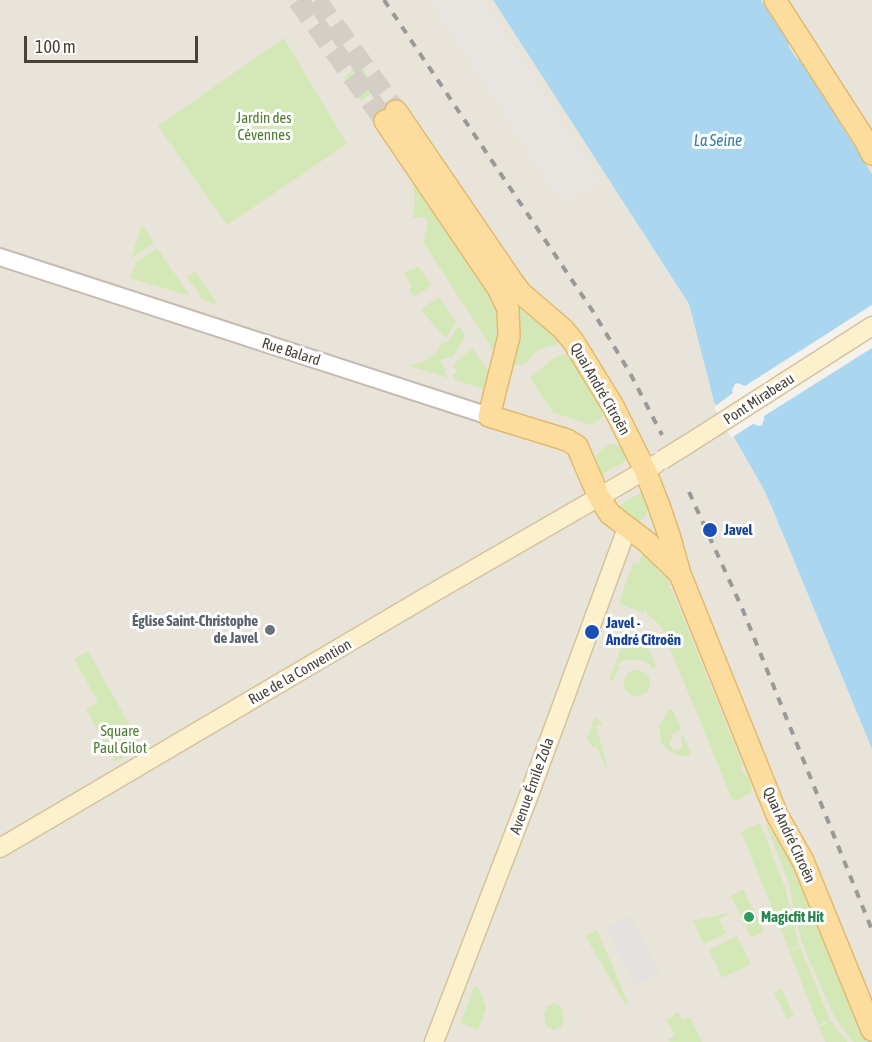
<!DOCTYPE html>
<html>
<head>
<meta charset="utf-8">
<style>
	body { margin:0 }
	#map { position:relative; width:872px; height:1042px; overflow:hidden; background:#f5f2eb; font-family:"Asap Condensed",sans-serif }
	canvas { display:block }
	.scale { position:absolute; left:24px; top:36px; width:174px; height:27px; box-sizing:border-box; border:3px solid #4a4239; border-top:0; padding-left:8px; font-size:18px; line-height:21px; white-space:nowrap; color:#4a4239; -webkit-text-stroke:4px #fff; paint-order:stroke }
</style>
</head>
<body>
<div id="map">
<canvas width="872" height="1042"></canvas>
<div class="scale">100 m</div>
</div>
<script>
const ctx = document.querySelector('canvas').getContext('2d');
ctx.lineJoin = 'round';
function fillPath(path, color) {
  ctx.fillStyle = color;
  ctx.fill(path, 'evenodd');
}
function shape(rows) {
  const path = new Path2D();
  for (const r of rows) {
    if (r.length === 3) {
      path.moveTo(r[0] + r[2], r[1]);
      path.arc(r[0], r[1], r[2], 0, 2 * Math.PI);
      continue;
    }
    path.moveTo(r[0], r[1]);
    for (let i = 2; i < r.length; i += 2) path.lineTo(r[i], r[i + 1]);
  }
  return path;
}
function strokePath(path, color, width, dash) {
  ctx.strokeStyle = color;
  ctx.lineWidth = width;
  ctx.lineCap = dash ? 'butt' : 'round';
  ctx.setLineDash(dash || []);
  ctx.stroke(path);
}
function label(font, color, halo, rows, align = 'center') {
  ctx.font = font + ' "Asap Condensed",sans-serif';
  ctx.lineWidth = 6;
  ctx.setLineDash([]);
  ctx.textBaseline = 'middle';
  ctx.strokeStyle = halo;
  ctx.fillStyle = color;
  for (const [text, x, y, turn = 0] of rows) {
    ctx.save();
    ctx.translate(x, y);
    ctx.rotate((+turn || 0) * Math.PI / 180);
    ctx.textAlign = isNaN(turn) ? turn : align;
    if (halo) ctx.strokeText(text, 0, 0);
    ctx.fillText(text, 0, 0);
    ctx.restore();
  }
}
const residential = shape([
	[0,0,493,0,689,304,714,402,763,488,773,510,872,749,872,1042,0,1042],
	[761,0,872,0,872,174,801,60,798,61,788,46,790,44]
]);
const industrial = shape([
	[430,0,484,0,600,181,563,205]
]);
const green = shape([
	[284,38,347,144,227,225,158,126],
	[359,64,377,89,361,101,344,78],
	[413,183,415,183,422,198,425,197,491,296,496,312,497,323,496,338,493,350,422,240,426,237,425,234,428,227,427,220,425,217,413,218,415,200],
	[142,224,154,243,131,259],
	[157,248,190,296,130,278,136,262],
	[418,266,431,284,429,287,414,297,409,289,412,287,404,273,409,269,410,271],
	[195,271,218,305,203,300,187,277],
	[513,296,559,338,557,345,549,346,536,352,525,364,519,365,509,365],
	[439,297,456,322,446,338,432,323,421,309],
	[458,327,461,328,466,336,452,357,442,359,440,361,446,369,444,372,449,378,409,366,425,361,435,353,443,342,448,342],
	[472,348,488,370,484,389,456,380,452,376,457,372,453,365],
	[571,353,607,410,604,416,592,425,554,413,530,378,554,358,560,355],
	[614,444,623,447,629,459,601,475,598,473,596,455,608,445],
	[642,492,645,492,649,507,646,516,640,521,636,522,615,508],
	[642,555,648,556,664,571,670,584,668,586,669,588,671,588,743,766,741,768,744,775,747,775,752,789,751,793,736,801,732,799,662,629,657,622,648,615,646,609,644,609,644,613,620,604,620,600,633,563,638,564],
	[622,645,647,645,656,667,653,669,649,664,642,660,629,659,623,661,617,665,620,667,616,673,614,681,609,680],
	[88,651,142,747,115,762,86,709,98,702,74,659],
	[637,683,13],
	[669,709,673,710,681,730,672,735,673,738,670,741,670,745,674,750,680,750,683,745,681,739,683,735,691,754,688,755,686,757,671,752,664,747,661,742,659,727],
	[595,717,603,724,596,726,609,772,608,771,596,746,592,747,587,738],
	[765,822,788,856,866,1042,853,1042,834,1016,802,943,792,901,790,886],
	[760,823,786,890,799,946,789,950,741,832],
	[743,889,764,931,751,938,731,896],
	[727,913,728,915,719,919,726,933,704,944,693,921],
	[597,930,628,1003,626,1005,585,936],
	[737,936,751,964,722,978,709,950],
	[800,947,830,1020,818,1025,789,951],
	[474,986,479,988,486,1008,478,1030,461,1023],
	[782,989,794,1016,787,1019,774,993],
	[555,1003,559,1005,562,1010,564,1019,561,1027,553,1030,546,1026,544,1015,547,1006],
	[678,1012,681,1018,684,1020,690,1017,702,1042,670,1042,668,1039,675,1036,667,1020],
	[831,1021,846,1040,847,1042,825,1042,819,1027]
]);
const parking = shape([
	[631,915,660,973,636,985,607,928]
]);
const water = shape([
	[493,0,761,0,790,44,788,46,798,60,800,59,872,174,872,749,773,510,763,488,714,402,689,304]
]);
const pier = shape([
	[872,305,872,348,764,416,764,420,762,425,759,426,753,424,731,438,714,407,733,393,732,390,735,384,738,383,745,386]
]);
const primaryTunnel = shape([
	[298,0,385,121],
	[316,0,396,111]
]);
const tertiary = shape([
	[0,257,489,416]
]);
const secondary = shape([
	[688,444,872,326],
	[0,848,431,594,656,464],
	[434,1042,529,795,627,528]
]);
const primary = shape([
	[775,0,865,140,872,154],
	[396,111,512,281,521,293,563,329,573,341,613,406,645,470,659,506,669,535,680,574,777,815,803,861,872,1030],
	[385,121,498,288,508,309,509,336,489,416,567,440,577,446,599,497,610,514,647,542,679,573]
]);
const rail = shape([
	[384,0,592,310,630,373,662,435],
	[689,492,742,608,872,930]
]);
const secondaryBridge = shape([
	[662,460,688,444]
]);
const markers = [
	[710,530,8,"#1a4fb4"],
	[270,630,6,"#6b7280"],
	[592,632,8,"#1a4fb4"],
	[749,917,6,"#2e9e5b"]
];
const parkNames = [
	["Jardin des",264,118],
	["Cévennes",264,135],
	["Square",120,731],
	["Paul Gilot",120,748]
];
const streetNames = [
	["Rue Balard",291,352,18],
	["Quai André Citroën",600,389,60],
	["Pont Mirabeau",759,399,-33],
	["Rue de la Convention",300,672,-30],
	["Avenue Émile Zola",532,786,-70],
	["Quai André Citroën",789,835,65]
];
const transitNames = [
	["Javel",724,530],
	["Javel -",606,623],
	["André Citroën",606,640]
];
const worshipNames = [
	["Église Saint-Christophe",258,621],
	["de Javel",258,638]
];
const leisureNames = [
	["Magicfit Hit",761,917]
];
const waterNames = [
	["La Seine",718,141]
];
fillPath(residential, '#e9e4da');
fillPath(industrial, '#e8e4e0');
fillPath(green, '#d3e8b6');
fillPath(parking, '#e4e2df');
fillPath(water, '#aad6ef');
fillPath(pier, '#f5f2eb');
strokePath(primaryTunnel, '#d3cfc7', 21, [21, 10]);
strokePath(tertiary, '#c4bcb1', 20);
strokePath(secondary, '#d4c39c', 21);
strokePath(primary, '#e2ba6d', 24);
strokePath(tertiary, '#fff', 16);
strokePath(secondary, '#fdf0cd', 18);
strokePath(primary, '#fcdd9e', 21);
strokePath(rail, '#999', 4, [8, 8]);
strokePath(secondaryBridge, '#d4c39c', 21, []);
strokePath(secondaryBridge, '#fdf0cd', 18);
for (const [x, y, r, color] of markers) {
  const dot = new Path2D();
  dot.arc(x, y, r, 0, 2 * Math.PI);
  ctx.fillStyle = color;
  ctx.fill(dot);
  strokePath(dot, '#fff', 2);
}
label('15px', '#4e7b2d', '#fff', parkNames);
label('15px', '#4a4239', '#fff', streetNames);
label('bold 15px', '#164399', '#fff', transitNames, 'left');
label('bold 15px', '#5b616d', '#fff', worshipNames, 'right');
label('bold 15px', '#27864d', '#fff', leisureNames, 'left');
label('italic 16px', '#317dac', '#fff', waterNames);
</script>
</body>
</html>
